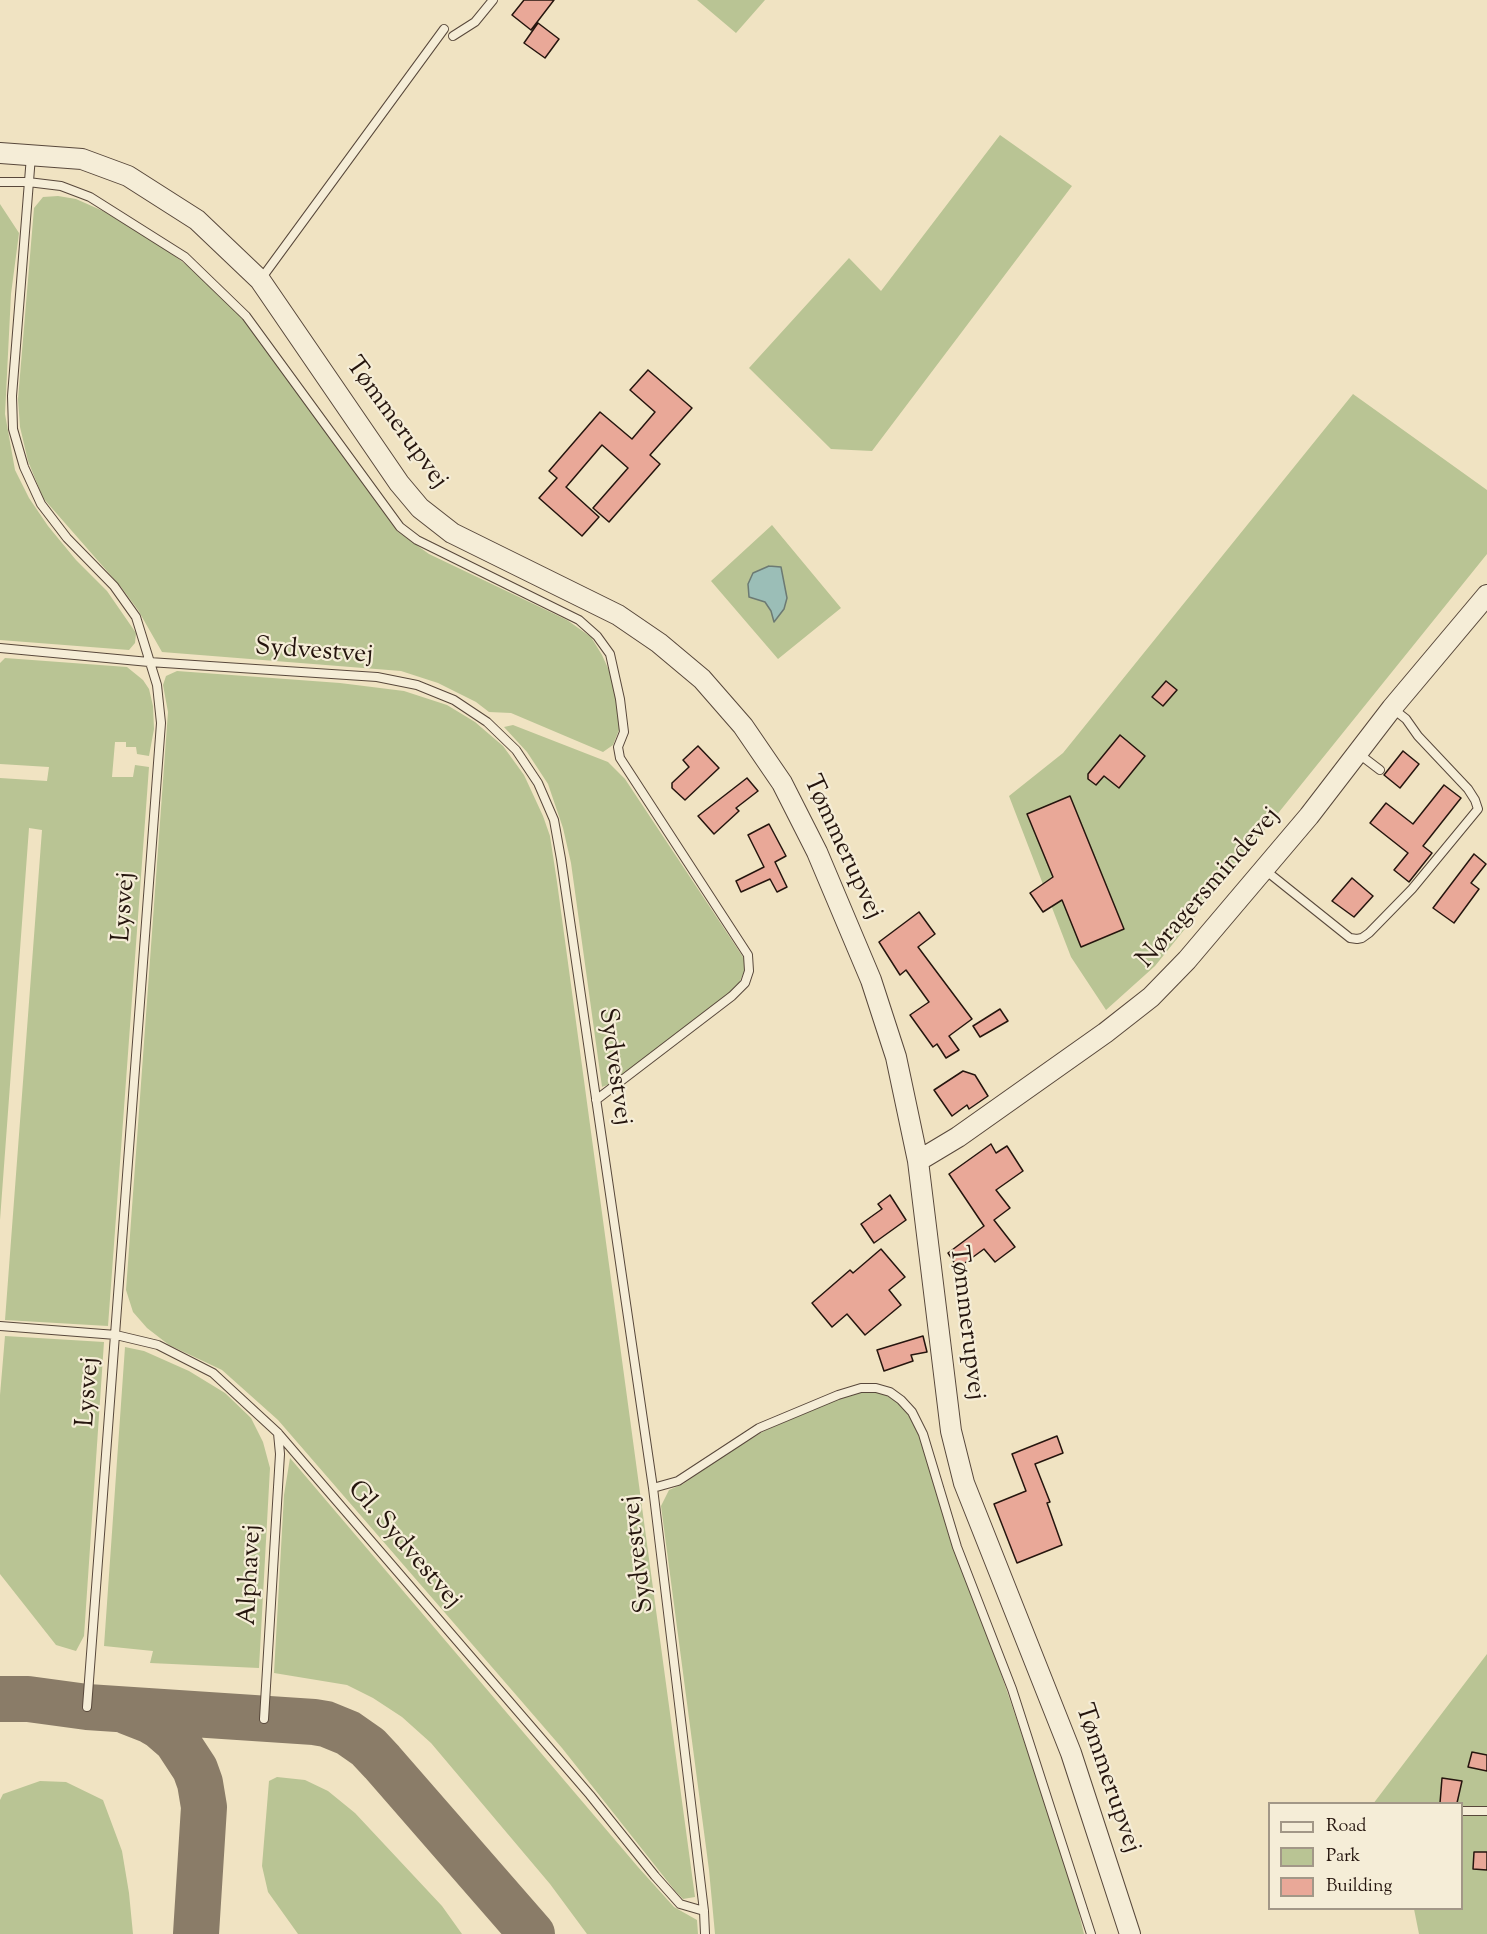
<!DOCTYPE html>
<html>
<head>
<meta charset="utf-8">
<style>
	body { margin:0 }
	#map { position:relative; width:1487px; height:1934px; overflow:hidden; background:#f0e3c2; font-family:"Sorts Mill Goudy",serif }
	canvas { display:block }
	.legend { position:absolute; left:1268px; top:1802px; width:195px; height:108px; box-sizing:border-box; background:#f5edd7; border:2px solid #a29787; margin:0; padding:8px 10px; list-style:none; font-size:18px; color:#25150e }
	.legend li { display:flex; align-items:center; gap:12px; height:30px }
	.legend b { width:30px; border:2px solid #a29787 }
</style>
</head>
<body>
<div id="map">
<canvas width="1487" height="1934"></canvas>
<ul class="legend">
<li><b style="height:8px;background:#f5edd7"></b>Road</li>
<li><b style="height:16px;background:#b9c494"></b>Park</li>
<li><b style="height:16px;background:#e9a898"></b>Building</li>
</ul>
</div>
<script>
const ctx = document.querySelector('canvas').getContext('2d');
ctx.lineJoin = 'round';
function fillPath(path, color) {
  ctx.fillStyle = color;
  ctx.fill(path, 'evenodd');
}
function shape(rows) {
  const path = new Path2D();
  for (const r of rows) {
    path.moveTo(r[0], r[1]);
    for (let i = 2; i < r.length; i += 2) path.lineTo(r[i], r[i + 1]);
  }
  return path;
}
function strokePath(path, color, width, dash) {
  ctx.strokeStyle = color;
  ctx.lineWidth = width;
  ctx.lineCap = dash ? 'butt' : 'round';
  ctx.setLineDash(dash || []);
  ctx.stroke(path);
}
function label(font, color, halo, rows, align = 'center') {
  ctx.font = font + ' "Sorts Mill Goudy",serif';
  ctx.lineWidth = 4.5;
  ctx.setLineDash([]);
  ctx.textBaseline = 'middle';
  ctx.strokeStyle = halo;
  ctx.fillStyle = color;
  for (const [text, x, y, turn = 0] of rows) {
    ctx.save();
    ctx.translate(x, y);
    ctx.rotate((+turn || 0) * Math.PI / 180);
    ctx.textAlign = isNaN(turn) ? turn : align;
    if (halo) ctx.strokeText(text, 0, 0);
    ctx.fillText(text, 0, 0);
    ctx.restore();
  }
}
const green = shape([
	[697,0,765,0,736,33],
	[1000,135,1072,186,872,451,831,449,749,368,849,258,881,291],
	[58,196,76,199,103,211,161,246,188,266,246,322,397,531,429,554,567,620,591,637,602,655,612,677,618,707,619,730,613,745,603,752,511,713,489,712,476,702,438,683,401,671,162,652,138,610,121,587,43,498,28,461,20,427,18,399,34,208,43,197],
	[0,204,19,233,11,294,5,414,15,470,29,498,48,526,76,560,107,591,136,633,135,643,129,650,0,640],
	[1353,394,1487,490,1487,554,1155,966,1106,1010,1071,957,1009,796,1063,753],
	[772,525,841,608,778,659,711,581],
	[5,658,127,667,143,680,149,689,153,706,154,729,149,756,137,754,136,747,126,747,126,742,115,742,112,777,133,777,135,765,149,767,108,1326,5,1320,42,830,29,828,0,1220,0,778,47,781,49,767,0,764,0,663],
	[177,671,340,683,404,691,447,705,475,722,503,746,524,775,543,816,550,836,557,882,695,1897,683,1899,676,1892,562,1748,278,1420,222,1370,169,1345,147,1328,133,1312,126,1290,168,712,163,685,166,676],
	[513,725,608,762,625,779,745,960,744,972,739,983,730,992,610,1084,602,1087,571,863,563,828,548,784,527,752,504,727],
	[5,1336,104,1342,84,1636,76,1651,56,1645,0,1574,0,1395],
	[125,1347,144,1351,189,1371,225,1393,251,1418,263,1442,270,1468,259,1668,150,1663,153,1651,104,1646],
	[860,1392,881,1393,897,1401,907,1413,919,1434,950,1540,994,1653,1047,1809,1077,1905,1084,1934,715,1934,709,1870,661,1506,669,1490,683,1484,720,1458,764,1431,838,1399],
	[290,1458,638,1867,674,1907,697,1920,698,1934,587,1934,550,1884,431,1743,402,1717,373,1698,347,1685,274,1673,284,1495],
	[1487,1654,1487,1934,1419,1934,1414,1909,1462,1908,1462,1804,1373,1804],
	[277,1777,305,1780,328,1791,355,1813,442,1906,462,1934,298,1934,268,1892,262,1866,269,1781],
	[40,1781,66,1782,103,1800,122,1851,129,1893,133,1934,0,1934,0,1800,3,1794]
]);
const water = shape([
	[769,566,781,567,787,598,784,609,774,622,771,611,765,602,749,597,748,584,753,573,769,566]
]);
const taxiway = shape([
	[0,1699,28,1699,87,1707,314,1722,326,1724,348,1733,368,1747,382,1762,532,1934],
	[126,1711,149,1720,161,1727,176,1740,195,1769,200,1783,204,1807,196,1934]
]);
const building = shape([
	[524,0,554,0,531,30,512,15,524,0],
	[538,23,559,39,545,58,524,43,538,23],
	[648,370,692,408,650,455,660,464,609,522,593,508,628,468,602,445,567,486,566,487,599,517,582,536,539,498,557,478,549,471,600,412,632,439,655,412,630,390,648,370],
	[1166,681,1177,690,1163,706,1152,697,1166,681],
	[1120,735,1145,756,1119,788,1104,776,1096,785,1088,779,1088,774,1120,735],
	[698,746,719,768,685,800,672,788,672,783,689,767,683,760,698,746],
	[1403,751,1419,764,1400,788,1384,775,1403,751],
	[747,778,758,791,736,808,739,811,714,834,698,816,747,778],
	[1444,785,1461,798,1423,846,1432,853,1409,882,1394,870,1408,853,1370,823,1386,803,1413,824,1444,785],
	[1070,796,1124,929,1081,947,1062,900,1043,912,1030,893,1053,877,1027,814,1070,796],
	[769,824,786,856,775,862,787,887,777,892,770,879,741,892,736,881,764,867,748,835,769,824],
	[1474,854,1486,864,1471,883,1479,889,1454,923,1433,908,1474,854],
	[1352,878,1373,896,1354,917,1332,901,1352,878],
	[919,912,935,934,918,947,972,1019,949,1036,959,1050,946,1058,937,1044,933,1047,910,1015,929,1002,906,970,900,975,879,942,919,912],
	[1000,1009,1008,1021,980,1037,973,1026,1000,1009],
	[963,1071,975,1075,988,1096,969,1109,967,1105,952,1116,934,1090,963,1071],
	[991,1144,996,1153,1007,1146,1023,1171,996,1190,1010,1208,994,1220,1015,1247,995,1262,984,1249,958,1268,948,1253,984,1226,949,1174,991,1144],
	[890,1195,906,1220,874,1243,861,1224,882,1209,878,1204,890,1195],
	[881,1249,905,1277,889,1290,901,1305,865,1335,847,1314,832,1327,812,1303,850,1270,853,1273,881,1249],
	[923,1336,927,1352,911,1355,913,1361,884,1371,877,1350,923,1336],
	[1057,1436,1063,1453,1035,1464,1050,1502,1047,1503,1062,1545,1017,1563,994,1504,1026,1491,1012,1454,1057,1436],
	[1472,1752,1487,1755,1487,1771,1468,1767,1472,1752],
	[1442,1778,1462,1781,1457,1803,1440,1803,1442,1778],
	[1474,1852,1487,1852,1487,1870,1473,1869,1474,1852]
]);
const service = shape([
	[453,36,475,22,493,0],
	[31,156,12,396,13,429,24,467,41,504,67,538,114,586,136,617,157,685,161,723,87,1707],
	[0,182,28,182,61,186,90,197,185,257,246,316,400,527,417,540,579,620,597,636,610,654,620,699,624,732,618,747,620,758,748,955,749,971,745,983,732,996,596,1100],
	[261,279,444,29],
	[0,648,149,662,377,677,417,685,454,700,487,722,516,750,538,783,554,820,561,859,653,1488,704,1911,705,1934],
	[1359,754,1380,770],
	[1265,870,1350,938,1357,939,1362,938,1369,933,1412,889,1478,809,1475,800,1468,789,1418,736,1406,719,1392,708],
	[0,1326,116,1335,158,1345,213,1373,278,1433,590,1795,655,1876,680,1904,704,1911],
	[653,1488,678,1481,759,1428,838,1395,861,1388,876,1388,890,1392,901,1400,912,1412,923,1434,957,1547,1012,1689,1091,1934],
	[264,1719,280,1454,278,1433],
	[1462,1811,1487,1811]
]);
const tertiary = shape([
	[0,153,82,159,128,176,197,220,260,280,399,483,420,508,452,533,618,615,659,643,702,679,743,726,782,783,817,852,871,980,896,1057,918,1161,951,1431,964,1483,1071,1753,1130,1934],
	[918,1161,958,1137,1105,1033,1151,997,1187,960,1309,816,1392,708,1487,595]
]);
const streetNames = [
	["Tømmerupvej",395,424,54],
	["Sydvestvej",314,653,4],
	["Tømmerupvej",841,848,65],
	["Nøragersmindevej",1210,889,-49],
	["Lysvej",126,907,-86],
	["Sydvestvej",613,1067,82],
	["Tømmerupvej",965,1323,83],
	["Lysvej",90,1392,-86],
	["Gl. Sydvestvej",403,1546,49],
	["Sydvestvej",640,1554,-97],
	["Alphavej",252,1575,-87],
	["Tømmerupvej",1106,1779,71]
];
fillPath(green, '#b9c494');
fillPath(water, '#9bbeb7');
strokePath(water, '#6c7a73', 1.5);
strokePath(taxiway, '#8a7c68', 46);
fillPath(building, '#e9a898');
strokePath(building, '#25150e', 1.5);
strokePath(service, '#58483b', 10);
strokePath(tertiary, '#58483b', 22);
strokePath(service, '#f5edd7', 8);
strokePath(tertiary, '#f5edd7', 20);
label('26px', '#25150e', '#f5edd7', streetNames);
</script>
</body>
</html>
